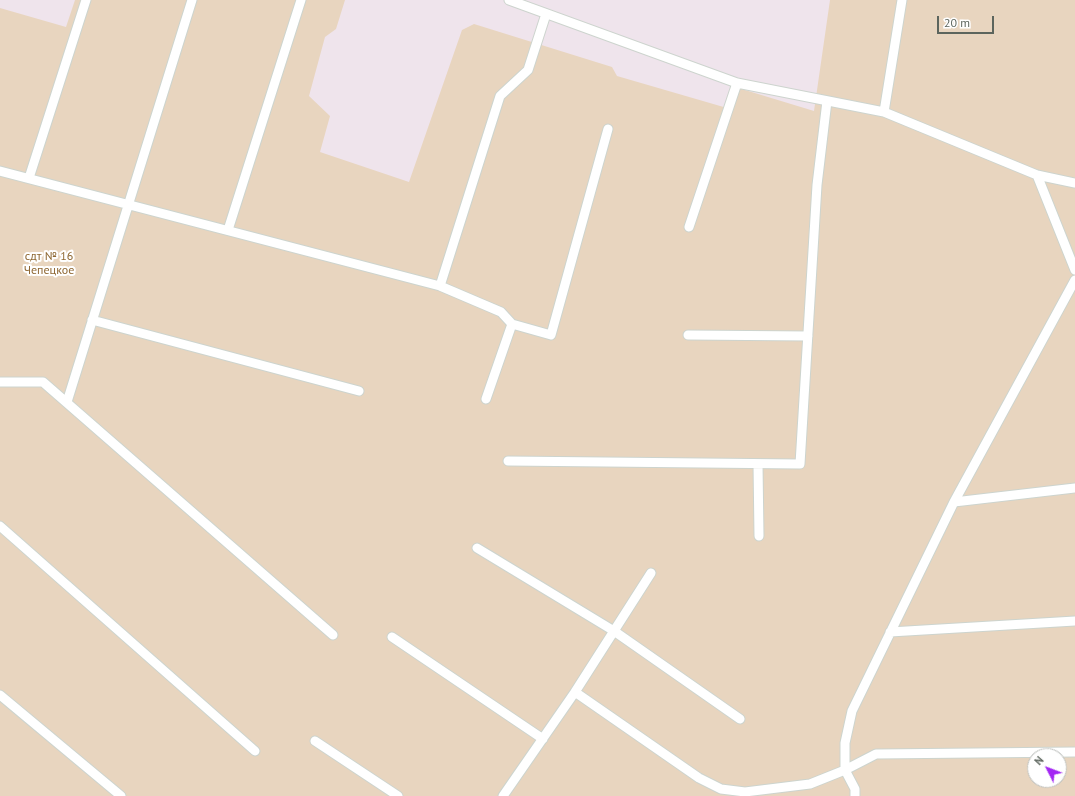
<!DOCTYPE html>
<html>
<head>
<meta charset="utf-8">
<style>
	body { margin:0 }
	#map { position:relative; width:1075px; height:796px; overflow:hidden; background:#efe4ec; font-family:"PT Sans",sans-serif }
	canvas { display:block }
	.north { position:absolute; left:1027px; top:748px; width:40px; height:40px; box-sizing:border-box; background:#fff; border:1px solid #bec1be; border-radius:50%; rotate:312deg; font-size:11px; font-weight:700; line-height:16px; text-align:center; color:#5c655d }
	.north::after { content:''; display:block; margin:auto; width:14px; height:18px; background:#a326f3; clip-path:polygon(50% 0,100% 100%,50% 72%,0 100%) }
	.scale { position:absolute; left:937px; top:16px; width:57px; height:18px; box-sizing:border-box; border:2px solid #5c655d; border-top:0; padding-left:5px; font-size:12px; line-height:14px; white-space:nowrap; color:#5c655d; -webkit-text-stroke:3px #fff; paint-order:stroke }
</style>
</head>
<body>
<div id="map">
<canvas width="1075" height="796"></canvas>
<div class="north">N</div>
<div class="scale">20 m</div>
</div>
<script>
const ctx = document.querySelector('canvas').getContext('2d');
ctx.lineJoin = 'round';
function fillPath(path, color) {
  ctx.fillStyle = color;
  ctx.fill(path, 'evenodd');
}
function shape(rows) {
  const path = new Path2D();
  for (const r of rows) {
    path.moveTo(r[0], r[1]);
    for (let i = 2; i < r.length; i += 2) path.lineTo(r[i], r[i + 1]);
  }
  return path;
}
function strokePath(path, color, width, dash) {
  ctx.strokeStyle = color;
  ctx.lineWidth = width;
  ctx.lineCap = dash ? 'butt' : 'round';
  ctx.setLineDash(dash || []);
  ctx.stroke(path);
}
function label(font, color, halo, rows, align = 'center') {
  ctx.font = font + ' "PT Sans",sans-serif';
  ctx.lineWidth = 4;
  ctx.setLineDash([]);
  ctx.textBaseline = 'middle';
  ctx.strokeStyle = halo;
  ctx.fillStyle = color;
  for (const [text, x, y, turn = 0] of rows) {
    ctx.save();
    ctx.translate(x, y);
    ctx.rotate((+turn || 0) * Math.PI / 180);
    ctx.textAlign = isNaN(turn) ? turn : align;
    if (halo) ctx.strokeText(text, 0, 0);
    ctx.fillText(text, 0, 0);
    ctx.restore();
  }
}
const green = shape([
	[75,0,345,0,336,29,325,37,309,96,330,116,320,152,409,182,462,30,474,24,612,67,617,76,727,108,735,87,814,111,830,0,1075,0,1075,796,0,796,0,8,66,27],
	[1035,756,1059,756,1059,780,1035,780]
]);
const lane = shape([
	[509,0,737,83,884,112,1037,175,1075,183],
	[884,112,902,0],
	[0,171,440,286,501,312,512,324,551,335,608,129],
	[1037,175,1075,270],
	[29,178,86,0],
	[689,227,737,83],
	[228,230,301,0],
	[440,286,500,96,528,70,546,14],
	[92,320,359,391],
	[688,335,808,336],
	[0,382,43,382,333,635],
	[486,399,512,324],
	[67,402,192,0],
	[508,461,800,464,817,185,827,101],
	[758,464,759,536],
	[954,502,1075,488],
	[0,526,255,751],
	[477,548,614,631,740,719],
	[890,632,1075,621],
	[392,637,543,739],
	[575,692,651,573],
	[0,695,121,796],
	[315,741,398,796],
	[503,796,575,692,699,778,721,789,745,792,810,784,845,770,876,754,1075,752],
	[855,796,855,789,845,770,845,743,852,711,954,502,1075,280]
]);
const parkNames = [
	["сдт № 16",49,257],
	["Чепецкое",49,271]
];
fillPath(green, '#e8d5bf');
strokePath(lane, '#cdd4ce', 11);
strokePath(lane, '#fff', 9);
label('12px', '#8e6732', '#fff', parkNames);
</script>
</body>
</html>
